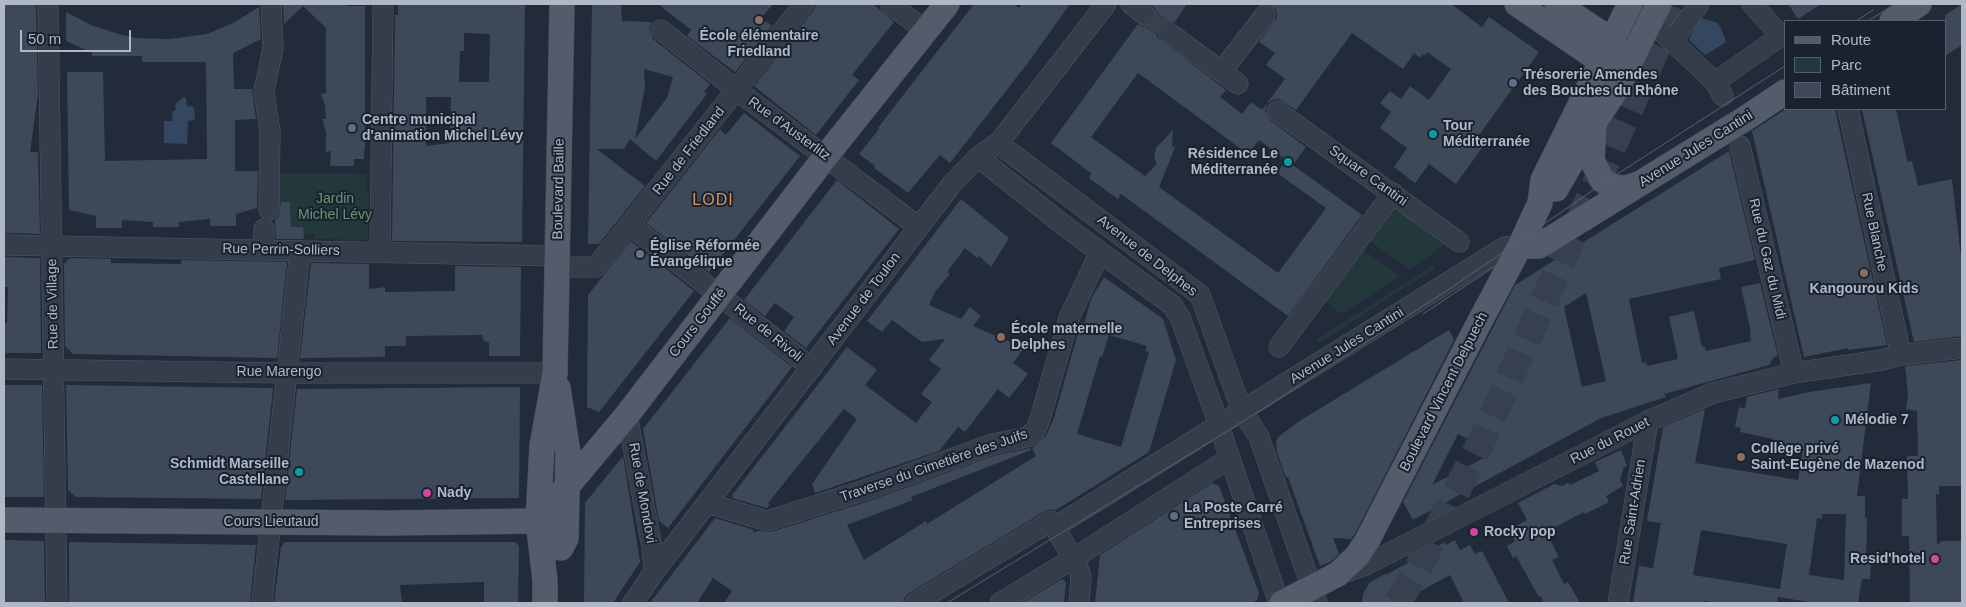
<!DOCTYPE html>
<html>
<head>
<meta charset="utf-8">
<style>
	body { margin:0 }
	#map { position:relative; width:1966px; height:607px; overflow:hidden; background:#212b3a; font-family:Helvetica,sans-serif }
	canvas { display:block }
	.frame { position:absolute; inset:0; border:5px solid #b0b8c6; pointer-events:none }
	.legend { position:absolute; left:1784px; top:20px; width:162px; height:90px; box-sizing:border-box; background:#1a222f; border:1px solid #565e6b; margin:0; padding:6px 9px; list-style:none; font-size:15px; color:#b0b8c6 }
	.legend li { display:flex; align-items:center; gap:10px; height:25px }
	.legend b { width:25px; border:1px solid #565e6b }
	.scale { position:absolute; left:20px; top:30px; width:111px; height:22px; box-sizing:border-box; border:2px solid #b0b8c6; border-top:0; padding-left:6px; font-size:15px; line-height:18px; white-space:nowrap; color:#b0b8c6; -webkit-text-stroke:4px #1a222f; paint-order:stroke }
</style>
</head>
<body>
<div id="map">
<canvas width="1966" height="607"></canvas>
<div class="frame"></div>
<ul class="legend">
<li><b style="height:6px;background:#535c6a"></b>Route</li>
<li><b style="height:14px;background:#23383b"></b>Parc</li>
<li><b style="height:14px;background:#3d4959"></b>Bâtiment</li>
</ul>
<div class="scale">50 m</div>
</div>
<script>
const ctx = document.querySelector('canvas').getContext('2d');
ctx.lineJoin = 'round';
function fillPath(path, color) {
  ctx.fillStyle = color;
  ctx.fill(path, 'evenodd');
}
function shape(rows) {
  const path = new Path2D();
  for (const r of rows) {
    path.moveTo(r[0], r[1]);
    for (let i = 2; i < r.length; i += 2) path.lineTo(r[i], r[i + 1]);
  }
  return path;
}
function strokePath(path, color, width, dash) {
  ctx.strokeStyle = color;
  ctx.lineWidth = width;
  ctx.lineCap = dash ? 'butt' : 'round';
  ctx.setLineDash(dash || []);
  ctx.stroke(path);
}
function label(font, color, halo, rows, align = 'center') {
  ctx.font = font + ' Helvetica,sans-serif';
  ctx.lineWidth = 4;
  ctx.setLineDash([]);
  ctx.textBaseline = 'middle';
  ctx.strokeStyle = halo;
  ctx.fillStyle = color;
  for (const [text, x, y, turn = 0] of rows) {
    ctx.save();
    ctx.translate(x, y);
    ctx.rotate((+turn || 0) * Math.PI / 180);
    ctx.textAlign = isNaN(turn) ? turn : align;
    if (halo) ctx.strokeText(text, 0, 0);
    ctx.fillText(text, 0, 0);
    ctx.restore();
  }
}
const green = shape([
	[277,173,367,174,366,191,369,192,368,240,315,239,315,234,303,234,291,227,290,202,277,202],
	[1391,206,1444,245,1410,270,1367,239],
	[1361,248,1400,276,1342,314,1323,300],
	[1433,265,1435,268,1318,344,1316,340]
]);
const water = shape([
	[1699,18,1716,22,1720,26,1725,38,1725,43,1705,55,1689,40],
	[184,97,186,98,187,106,194,107,195,120,188,121,187,144,164,143,164,121,173,121,172,113,176,109,175,106,177,102]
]);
const building = shape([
	[4,4,36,4,38,95,30,152,38,152,40,234,4,233],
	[283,4,344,4,347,6,365,6,365,148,364,148,364,159,354,159,354,166,330,166,331,151,326,152,326,132,322,119,326,119,325,105,321,94,326,93,326,28,303,6,284,24],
	[398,4,525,4,522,242,392,241,395,15,398,15],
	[464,33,490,34,489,82,459,82,460,51,464,51],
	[426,97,451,97,450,143,426,146],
	[592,4,621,4,622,21,652,22,649,29,653,39,710,84,704,92,707,94,656,161,630,139,624,149,597,149,645,186,599,244,588,244],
	[644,69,673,77,667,98,635,139,645,87],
	[658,4,773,4,761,18,772,26,735,72,687,36,691,30],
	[817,4,873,4,894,22,852,75,859,80,816,135,754,86,813,11],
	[974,4,1013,4,1019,8,1022,4,1070,4,1030,60,950,163,940,155,908,193,874,168,875,166,859,154,879,129,878,128,887,116],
	[1153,4,1187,4,1175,22,1164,21,1159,25,1156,31,1157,37,1226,90,1220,97,1242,114,1251,102,1262,110,1285,79,1266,65,1275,53,1259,42,1277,17,1276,10,1268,4,1451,4,1482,27,1489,17,1539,52,1479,135,1487,141,1456,184,1429,164,1415,183,1394,167,1407,148,1380,128,1391,112,1380,103,1390,91,1401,99,1410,86,1429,100,1451,69,1427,52,1424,56,1422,54,1420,58,1414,53,1403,69,1352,33,1296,110,1279,99,1272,100,1267,104,1265,110,1270,120,1306,147,1293,165,1259,140,1248,154,1138,73,1091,137,1145,176,1157,164,1154,158,1156,148,1173,130,1172,148,1176,145,1159,187,1278,273,1326,208,1277,173,1286,160,1362,215,1288,316,1121,194,1118,199,1107,191,1089,178,1091,173,1051,143,1138,24,1143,27,1149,26,1155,22,1157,16,1156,10,1152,5],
	[1788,4,1821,4,1798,19],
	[1962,4,1962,45,1945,56,1945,15],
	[259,7,261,39,233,53,234,89,252,89,256,119,235,120,235,171,258,171,257,208,236,214,236,226,210,226,210,219,179,222,179,227,153,227,153,222,122,220,122,228,96,228,96,216,69,210,67,72,103,72,105,161,207,159,206,62,142,62,142,56,92,56,92,53,66,41,66,12,93,26,122,35,136,38,170,39,207,34,235,22],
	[1786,109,1835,109,1887,345,1848,350,1848,348,1804,357,1752,131],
	[1862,109,1896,109,1906,155,1908,162,1912,161,1918,186,1952,179,1962,266,1962,336,1914,342],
	[744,113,800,156,709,272,646,223,720,129,726,135],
	[1729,151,1755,260,1719,268,1721,279,1629,299,1642,363,1646,362,1647,366,1678,359,1669,317,1694,311,1702,347,1705,347,1706,351,1751,341,1750,333,1751,332,1741,287,1760,283,1778,356,1774,357,1769,365,1664,394,1666,397,1601,418,1413,520,1403,502,1515,285],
	[1586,293,1606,381,1582,387,1564,307],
	[1458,434,1476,443,1484,458,1432,485],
	[837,180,899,229,806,348,784,331,794,317,775,303,765,316,744,300],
	[961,199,1009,238,991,267,979,256,977,258,965,248,947,272,950,274,935,292,929,305,961,319,970,307,981,316,973,326,1024,348,1013,363,1028,374,1009,398,998,389,965,432,958,427,939,451,815,493,812,484,857,419,844,409,768,503,770,504,767,508,732,498,733,494,847,347,877,370,865,385,916,423,932,402,921,394,941,369,929,360,945,339,922,342,892,320,882,332,867,321],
	[281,202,290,202,291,227,303,227,304,239,276,239,275,220,279,216],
	[631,241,694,291,599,412,587,407,588,295],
	[4,257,40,258,41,353,4,353,4,323,7,323,8,287,4,287],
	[70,258,111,259,111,263,181,264,181,260,287,262,277,358,73,354,65,346,64,264],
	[311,263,369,264,369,289,385,287,385,292,455,291,455,266,521,267,520,356,489,356,489,342,484,341,482,335,406,336,406,346,385,346,385,357,300,358],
	[1104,277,1163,319,1176,360,1149,452,1056,510,1050,509,1045,511,909,593,904,598,903,603,724,603,732,591,713,578,697,603,650,603,715,518,754,530,752,533,758,531,771,532,869,501,996,455,1031,448,1031,450,911,497,913,500,847,525,864,560,926,521,927,524,1036,456,1032,448,1046,436,1054,418,1081,322,1084,324,1092,297],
	[1109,335,1147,346,1145,351,1149,352,1121,447,1077,434,1100,356,1102,357],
	[730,318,792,367,668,528,659,521,643,429],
	[1449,330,1454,340,1355,534,1351,539,1333,538,1339,554,1330,562,1320,566,1288,477,1286,478,1277,452,1276,442,1278,437,1301,420],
	[1962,360,1962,486,1939,486,1939,494,1936,494,1937,545,1942,541,1962,541,1962,603,1910,603,1909,536,1902,536,1902,499,1908,499,1907,456,1918,456,1917,411,1906,409,1908,395,1905,366],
	[1871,383,1857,496,1865,496,1865,518,1867,518,1866,564,1871,564,1870,579,1862,579,1858,603,1815,603,1778,597,1777,603,1717,603,1704,601,1704,603,1633,603,1639,566,1653,568,1661,523,1647,521,1663,427,1705,409,1695,463,1798,480,1803,449,1772,443,1773,439,1740,432,1741,428,1735,427,1739,407,1745,409,1747,397,1779,389,1778,399,1809,392],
	[1822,514,1846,514,1844,580,1809,575,1817,518,1822,519],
	[1701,530,1787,544,1780,589,1693,575],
	[4,385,42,385,44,497,4,497],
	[66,385,273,388,261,499,76,497,68,490],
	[520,387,519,498,285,500,297,389],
	[1621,450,1627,466,1624,467,1620,479,1623,486,1606,496,1609,502,1585,514,1584,512,1546,532,1559,557,1552,560,1564,584,1568,582,1580,603,1544,603,1541,596,1539,597,1516,556,1513,558,1507,546,1515,541,1508,530,1527,520,1518,503,1554,484,1562,486,1568,483,1570,485,1599,471,1595,462],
	[623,456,640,562,613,603,584,603,585,503],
	[1212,483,1219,486,1259,593,1257,600,1252,603,1095,603,1100,555],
	[4,540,44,541,45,603,4,603],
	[1455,540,1460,550,1470,545,1475,554,1482,551,1509,603,1464,603,1450,575,1399,603,1362,603,1363,594,1369,583,1385,574,1386,575,1445,542,1446,545],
	[69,542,256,545,250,603,69,603],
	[285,542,515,542,519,546,518,603,484,603,484,582,400,585,402,603,274,603,281,547],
	[1062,579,1066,582,1064,603,1022,603]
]);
const minorTunnel = shape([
	[1145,15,1168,32]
]);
const highwayTunnel = shape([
	[1397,603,1414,576,1482,440,1676,4]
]);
const minor = shape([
	[48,4,57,603],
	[890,4,926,31],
	[1131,4,1145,15],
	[1752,4,1780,35],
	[1658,28,1715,82,1723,96],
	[661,30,747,98,919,227],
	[1168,32,1238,84],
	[1673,40,1699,4],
	[1222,71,1265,15],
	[1715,82,1785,33],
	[1848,109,1901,355],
	[1277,111,1459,242],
	[1000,141,1004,148,1011,153,1200,295,1242,411,1259,437,1317,603],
	[1740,146,1794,373],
	[978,157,1066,227,1172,305,1180,317,1213,408,1279,603],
	[269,210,270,132,264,91,273,48,271,4],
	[630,225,812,368],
	[264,229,264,250],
	[4,245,558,256],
	[380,252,383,4],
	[558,267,596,267,804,4],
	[1279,347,1393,193],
	[4,369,286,373,555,373],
	[627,415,652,547,654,572],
	[707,503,767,521,865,490,993,444,1027,437,1035,431,1040,419,1069,318,1100,252],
	[1055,527,1505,247,1520,246],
	[1340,574,1366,565,1648,421,1713,393,1794,373,1882,360,1901,355,1962,348],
	[262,603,300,251],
	[633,603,654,572,952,184,978,157,1000,141,1106,4],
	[915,603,1051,521,1078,567,1081,577,1079,603],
	[1000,603,1074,558,1230,458],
	[1618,603,1648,421]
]);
const major = shape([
	[1517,4,1602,62,1618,63],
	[1557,4,1599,32,1622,54],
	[1892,21,1919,4],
	[1594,127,1592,160,1602,180,1613,187,1626,188,1639,184],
	[1556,189,1595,121,1616,90,1659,4],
	[1520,246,1539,246,1746,118,1785,92],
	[558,388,568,453,566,538,561,548],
	[4,520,389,523,538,521,554,528,566,538],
	[538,521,627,415,826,156,947,4],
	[545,603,545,580,538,521,542,446,555,373,562,4],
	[1282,603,1338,574,1357,556,1367,541,1479,323,1520,246,1540,203,1543,180,1630,4]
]);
const tram = shape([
	[1856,21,1873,10],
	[1868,21,1895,4],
	[1423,314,1494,267],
	[947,603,1247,419,1451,288,1605,182,1785,66]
]);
const markers = [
	[759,20,5,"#8d6e63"],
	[1513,83,5,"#5c6f8a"],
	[352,128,5,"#5c6f8a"],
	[1433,134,5,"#0f9aa8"],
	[1288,162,5,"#0f9aa8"],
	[640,254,5,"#6b7280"],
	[1864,273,5,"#8d6e63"],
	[1001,337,5,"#8d6e63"],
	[1835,420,5,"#0f9aa8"],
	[1741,457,5,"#8d6e63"],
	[299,472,5,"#0f9aa8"],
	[427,493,5,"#d1479c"],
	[1174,516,5,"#5c6f8a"],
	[1474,532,5,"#d1479c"],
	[1935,559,5,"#d1479c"]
];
const poiNames = [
	["École élémentaire",759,36,"center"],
	["Friedland",759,52,"center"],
	["Trésorerie Amendes",1523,75],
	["des Bouches du Rhône",1523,91],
	["Centre municipal",362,120],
	["d'animation Michel Lévy",362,136],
	["Tour",1443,126],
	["Méditerranée",1443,142],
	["Résidence Le",1278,154,"right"],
	["Méditerranée",1278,170,"right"],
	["Église Réformée",650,246],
	["Évangélique",650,262],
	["Kangourou Kids",1864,289,"center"],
	["École maternelle",1011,329],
	["Delphes",1011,345],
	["Mélodie 7",1845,420],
	["Collège privé",1751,449],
	["Saint-Eugène de Mazenod",1751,465],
	["Schmidt Marseille",289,464,"right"],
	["Castellane",289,480,"right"],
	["Nady",437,493],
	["La Poste Carré",1184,508],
	["Entreprises",1184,524],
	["Rocky pop",1484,532],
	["Resid'hotel",1925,559,"right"]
];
const streetNames = [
	["Rue d'Austerlitz",789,129,36],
	["Avenue Jules Cantini",1696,149,-32],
	["Rue de Friedland",689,151,-52],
	["Square Cantini",1368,176,36],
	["Boulevard Baille",559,189,-89],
	["Rue Blanche",1874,232,78],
	["Rue Perrin-Solliers",281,250,1],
	["Avenue de Delphes",1147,256,38],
	["Rue du Gaz du Midi",1767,259,77],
	["Avenue de Toulon",864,299,-53],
	["Rue de Village",53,304,-91],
	["Cours Gouffé",698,323,-52],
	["Rue de Rivoli",768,333,39],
	["Avenue Jules Cantini",1347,346,-32],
	["Rue Marengo",279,372],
	["Boulevard Vincent Delpuech",1444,392,-63],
	["Rue du Rouet",1610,441,-27],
	["Traverse du Cimetière des Juifs",934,466,-19],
	["Rue de Mondovi",642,493,80],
	["Rue Saint-Adrien",1633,512,-81],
	["Cours Lieutaud",271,522]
];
const parkNames = [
	["Jardin",335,199],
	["Michel Lévy",335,215]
];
const quarterNames = [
	["LODI",713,201]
];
fillPath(green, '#23383b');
fillPath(water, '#354661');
fillPath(building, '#3d4959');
strokePath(minorTunnel, '#36404f', 20, [20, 10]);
strokePath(highwayTunnel, '#36404f', 28, [28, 14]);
strokePath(minor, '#505865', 21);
strokePath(major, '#3e4653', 26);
strokePath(minor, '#353d4a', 20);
strokePath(major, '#535c6a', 25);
strokePath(tram, '#576171', 1);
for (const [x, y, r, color] of markers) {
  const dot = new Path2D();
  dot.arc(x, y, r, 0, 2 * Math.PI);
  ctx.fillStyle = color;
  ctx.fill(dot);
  strokePath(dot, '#1a222f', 2);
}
label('bold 14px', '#b0b8c6', '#1a222f', poiNames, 'left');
label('14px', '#b0b8c6', '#1a222f', streetNames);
label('14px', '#669773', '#1a222f', parkNames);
ctx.letterSpacing = '1px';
label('16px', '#d5945c', '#1a222f', quarterNames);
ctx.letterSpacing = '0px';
</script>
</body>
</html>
